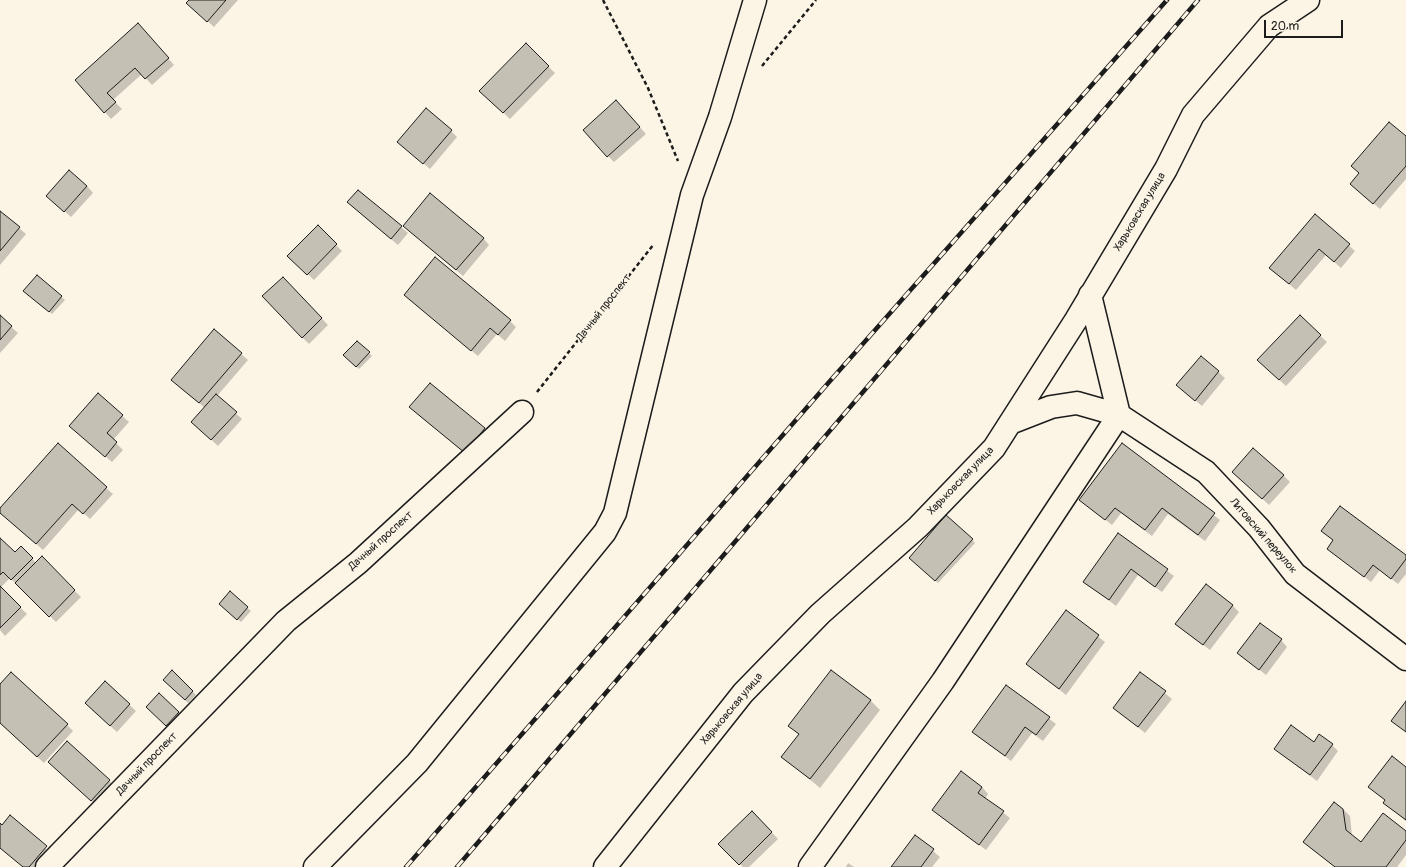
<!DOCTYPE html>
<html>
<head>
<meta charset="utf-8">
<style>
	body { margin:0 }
	#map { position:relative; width:1406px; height:867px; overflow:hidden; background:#fcf5e5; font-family:Pangolin,sans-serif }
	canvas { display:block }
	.scale { position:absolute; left:1264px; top:20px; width:79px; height:18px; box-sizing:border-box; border:2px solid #1c1c1c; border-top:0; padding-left:5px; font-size:12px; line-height:14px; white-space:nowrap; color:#1c1c1c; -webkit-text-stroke:3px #fcf5e5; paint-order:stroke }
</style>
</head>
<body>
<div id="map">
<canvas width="1406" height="867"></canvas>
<div class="scale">20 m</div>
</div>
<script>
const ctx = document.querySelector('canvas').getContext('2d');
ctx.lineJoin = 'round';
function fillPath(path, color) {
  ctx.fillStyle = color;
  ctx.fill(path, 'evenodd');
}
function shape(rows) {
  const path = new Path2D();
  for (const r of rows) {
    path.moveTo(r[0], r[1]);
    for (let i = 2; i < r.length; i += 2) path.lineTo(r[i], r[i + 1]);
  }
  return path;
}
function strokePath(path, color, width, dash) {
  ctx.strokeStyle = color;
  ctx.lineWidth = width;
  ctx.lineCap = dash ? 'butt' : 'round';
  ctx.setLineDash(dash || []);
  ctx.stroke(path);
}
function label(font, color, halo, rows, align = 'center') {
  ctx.font = font + ' Pangolin,sans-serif';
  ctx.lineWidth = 3.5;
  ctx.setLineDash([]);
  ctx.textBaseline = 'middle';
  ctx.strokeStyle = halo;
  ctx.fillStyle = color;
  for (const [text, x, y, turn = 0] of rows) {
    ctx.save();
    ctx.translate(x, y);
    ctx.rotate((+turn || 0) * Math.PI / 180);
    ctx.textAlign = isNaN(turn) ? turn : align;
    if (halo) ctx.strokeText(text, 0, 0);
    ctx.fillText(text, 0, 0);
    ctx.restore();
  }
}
const shadow = shape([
	[190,0,238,0,214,27,194,9],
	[144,31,174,65,152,85,142,74,113,100,122,109,111,119,76,80],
	[526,45,555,73,510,119,481,91],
	[616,101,646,134,614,162,608,156],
	[451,131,457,137,430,169,405,148],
	[1406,137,1406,179,1380,209,1358,190],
	[87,186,93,193,71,217,54,202],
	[359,191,408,233,398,245,355,209],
	[0,212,26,234,0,265],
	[1315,216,1355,251,1341,268,1326,255,1296,290,1277,274],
	[318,227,342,251,314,280,289,256],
	[411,232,483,238,489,245,463,276],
	[37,276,65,300,52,314,28,294],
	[289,284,328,325,309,344,302,337],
	[411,301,510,321,516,327,505,341,497,334,478,356],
	[0,317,18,333,0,353],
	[1300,317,1327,342,1286,386,1265,367],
	[214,330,248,360,217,396,242,419,218,446,199,428,205,408,178,386],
	[357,342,372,356,359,369,344,355],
	[1201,357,1225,378,1202,406,1184,391],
	[98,394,129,422,113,440,123,450,112,462,77,432],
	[417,414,484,429,490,435,471,458],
	[1122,444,1220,520,1205,541,1168,514,1152,536,1121,513,1112,525,1080,500],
	[1233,472,1283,475,1290,482,1269,505],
	[106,488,113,494,90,519,79,509,43,550,0,511],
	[1323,531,1406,556,1406,574,1398,584,1380,570,1371,582,1328,549,1334,541],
	[1118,534,1174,576,1162,592,1138,575,1116,606,1084,581],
	[0,539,15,553,21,547,36,563,42,558,81,597,56,622,10,578,0,588,27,614,5,636,0,630],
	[972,540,975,543,938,583,913,561],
	[230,593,251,611,241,622,224,607],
	[1232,605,1239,612,1210,650,1183,630],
	[1066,612,1105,642,1066,695,1027,664],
	[1281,640,1287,647,1266,675,1238,653],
	[172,672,196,695,188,703,164,680],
	[1141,673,1172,699,1145,733,1114,708],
	[105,682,136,711,117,732,92,710],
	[0,685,67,725,73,731,44,763,0,723],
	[1007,687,1056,724,1043,741,1032,733,1011,761,973,732],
	[160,695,182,716,169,728,147,707],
	[870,700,880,710,820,788,783,757,799,735,790,726],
	[67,743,116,787,98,807,56,769],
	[1314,743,1332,745,1338,751,1317,781,1275,749],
	[1406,768,1406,821,1391,809,1385,803,1386,801,1369,787],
	[982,787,988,794,985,799,1010,818,986,850,933,810],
	[1343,809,1350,816,1352,836,1362,843,1406,833,1406,855,1397,867,1335,867,1304,842],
	[752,812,778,839,749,867,743,867,719,844],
	[10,817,52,854,41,867,23,867,0,848,0,824,2,826],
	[915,836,940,857,932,867,892,867],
	[848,863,854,867,846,867]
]);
const building = shape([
	[189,0,226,0,207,22,186,3,189,0],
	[138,23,169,58,145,79,135,68,107,93,116,102,104,113,75,80,138,23],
	[526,43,549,66,503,113,479,91,526,43],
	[616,100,640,127,607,157,583,130,616,100],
	[426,108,452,130,423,164,397,142,426,108],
	[1389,122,1406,136,1406,166,1373,204,1350,184,1359,173,1351,166,1389,122],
	[69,170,87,186,64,212,46,196,69,170],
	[358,190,402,226,391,239,347,202,358,190],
	[430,193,484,238,456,270,403,226,430,193],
	[0,211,20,227,0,251,0,211],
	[1315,214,1350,244,1334,262,1319,249,1289,284,1269,268,1315,214],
	[318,225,337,244,307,275,287,256,318,225],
	[435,257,511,320,498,335,490,328,471,351,404,295,435,257],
	[37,275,62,296,49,312,23,291,37,275],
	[283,277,322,318,302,338,262,296,283,277],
	[0,315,12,326,0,340,0,315],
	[1300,315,1321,335,1279,380,1257,360,1300,315],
	[214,329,242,353,199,403,171,380,214,329],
	[357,341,370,352,356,367,343,355,357,341],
	[1201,356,1219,371,1195,401,1176,385,1201,356],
	[430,383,485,428,465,453,409,407,430,383],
	[98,393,123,415,107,433,117,442,105,457,69,426,98,393],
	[216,394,237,412,211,440,191,422,216,394],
	[58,443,107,487,83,514,72,504,36,544,0,513,0,508,58,443],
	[1122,443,1215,513,1198,535,1162,508,1145,530,1115,508,1105,520,1079,500,1122,443],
	[1253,448,1284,475,1262,499,1232,472,1253,448],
	[1340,506,1406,555,1406,559,1391,579,1373,565,1364,577,1327,549,1333,540,1321,531,1340,506],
	[946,515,973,539,935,581,909,558,946,515],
	[1118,533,1168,569,1155,587,1131,569,1109,600,1083,582,1118,533],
	[0,538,15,552,21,546,33,558,11,580,3,572,0,575,0,538],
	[42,556,75,590,49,617,15,583,42,556],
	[1206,584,1233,605,1203,645,1175,624,1206,584],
	[0,586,21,607,0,628,0,586],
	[230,591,248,607,237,620,219,604,230,591],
	[1066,610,1099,635,1059,689,1026,664,1066,610],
	[1260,623,1282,639,1259,670,1237,653,1260,623],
	[172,670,193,691,185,700,163,680,172,670],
	[831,670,871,700,810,779,781,757,799,734,788,726,831,670],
	[11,672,68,724,37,757,0,723,0,684,11,672],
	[1140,672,1166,691,1138,727,1113,708,1140,672],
	[105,681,130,704,110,726,85,703,105,681],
	[1006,685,1050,717,1036,735,1025,727,1005,756,972,732,1006,685],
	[159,693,179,712,166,726,146,707,159,693],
	[1406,701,1406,732,1391,721,1406,701],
	[1291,725,1314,742,1319,734,1333,744,1310,775,1274,749,1291,725],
	[67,741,110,780,91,801,48,762,67,741],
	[1392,756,1406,767,1406,820,1383,803,1385,800,1368,787,1392,756],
	[961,771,982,787,978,793,1004,811,979,845,932,810,961,771],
	[1334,802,1343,809,1346,830,1361,842,1383,813,1406,831,1406,840,1386,867,1335,867,1303,842,1334,802],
	[752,811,772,832,739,865,718,844,752,811],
	[10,815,47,846,29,867,23,867,0,848,0,823,2,825,10,815],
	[915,835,934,849,921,867,891,867,915,835]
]);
const path = shape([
	[603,0,648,88,678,161],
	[762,66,816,0],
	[537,392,654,244]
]);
const street = shape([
	[1090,295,1119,415],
	[1010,423,1051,407,1077,403,1119,415,1206,472,1259,528,1295,574,1406,659],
	[47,867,286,621,358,563,522,412],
	[315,867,417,763,605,532,615,513,692,195,720,117,755,0],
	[605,867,743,693,820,614,918,527,994,448,1076,320,1166,169,1193,115,1269,26,1308,0],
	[810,867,943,681,1119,415]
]);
const rail = shape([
	[406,867,830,381,1167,0],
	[457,867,1198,0]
]);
const streetNames = [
	["Харьковская улица",1140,212,-59],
	["Дачный проспект",604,308,-52],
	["Харьковская улица",961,481,-46],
	["Литовский переулок",1263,536,49],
	["Дачный проспект",381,541,-42],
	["Харьковская улица",732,709,-50],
	["Дачный проспект",147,764,-46]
];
fillPath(shadow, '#0003');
fillPath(building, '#c4c0b3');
strokePath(building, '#1c1c1c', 1);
strokePath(street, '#1c1c1c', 25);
strokePath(path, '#1c1c1c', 2.5, [4, 3]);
strokePath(street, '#fcf5e5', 22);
strokePath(rail, '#1c1c1c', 4.5);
strokePath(rail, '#fcf5e5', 3, [9]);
label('11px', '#1c1c1c', '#fcf5e5', streetNames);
</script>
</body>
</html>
